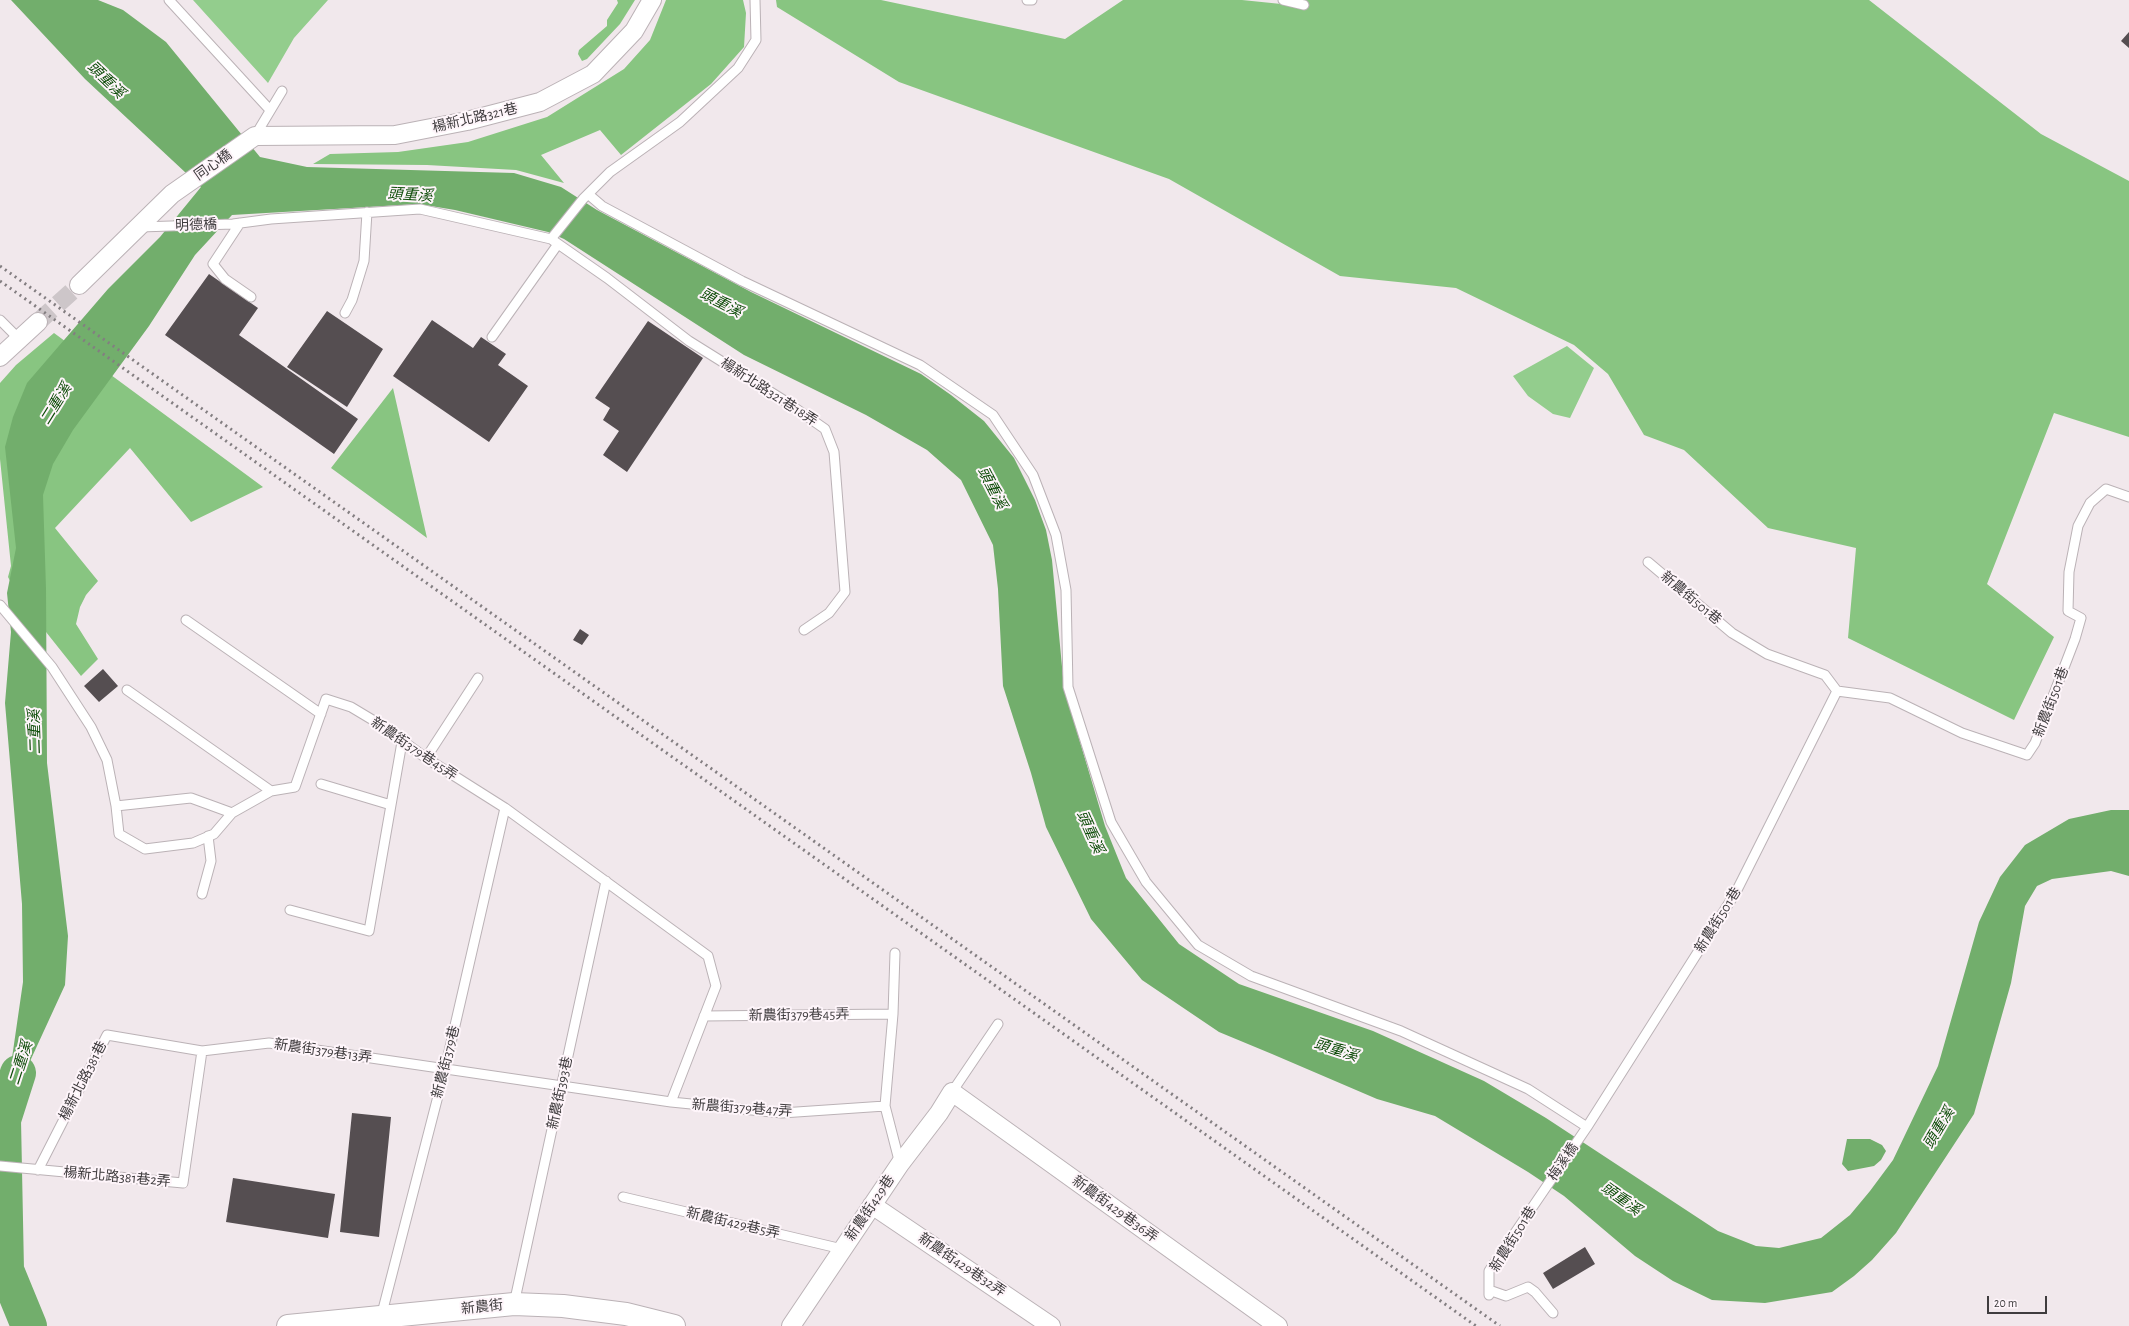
<!DOCTYPE html>
<html>
<head>
<meta charset="utf-8">
<style>
	body { margin:0 }
	#map { position:relative; width:2129px; height:1326px; overflow:hidden; background:#f1e8ec; font-family:"Alegreya Sans",sans-serif }
	canvas { display:block }
	.scale { position:absolute; left:1987px; top:1296px; width:60px; height:18px; box-sizing:border-box; border:2px solid #3f3c3e; border-top:0; padding-left:5px; font-size:12px; line-height:14px; white-space:nowrap; color:#3f3c3e; -webkit-text-stroke:3px #fef5fa; paint-order:stroke }
</style>
</head>
<body>
<div id="map">
<canvas width="2129" height="1326"></canvas>
<div class="scale">20 m</div>
</div>
<script>
const ctx = document.querySelector('canvas').getContext('2d');
ctx.lineJoin = 'round';
function fillPath(path, color) {
  ctx.fillStyle = color;
  ctx.fill(path, 'evenodd');
}
function shape(rows) {
  const path = new Path2D();
  for (const r of rows) {
    path.moveTo(r[0], r[1]);
    for (let i = 2; i < r.length; i += 2) path.lineTo(r[i], r[i + 1]);
  }
  return path;
}
function strokePath(path, color, width, dash) {
  ctx.strokeStyle = color;
  ctx.lineWidth = width;
  ctx.lineCap = dash ? 'butt' : 'round';
  ctx.setLineDash(dash || []);
  ctx.stroke(path);
}
function label(font, color, halo, rows, align = 'center') {
  ctx.font = font + ' "Alegreya Sans","Noto Sans TC",sans-serif';
  ctx.lineWidth = 4;
  ctx.setLineDash([]);
  ctx.textBaseline = 'middle';
  ctx.strokeStyle = halo;
  ctx.fillStyle = color;
  for (const [text, x, y, turn = 0] of rows) {
    ctx.save();
    ctx.translate(x, y);
    ctx.rotate((+turn || 0) * Math.PI / 180);
    ctx.textAlign = isNaN(turn) ? turn : align;
    if (halo) ctx.strokeText(text, 0, 0);
    ctx.fillText(text, 0, 0);
    ctx.restore();
  }
}
const green = shape([
	[193,0,328,0,294,38,268,83],
	[1567,346,1594,368,1570,418,1553,414,1528,396,1513,376]
]);
const forest = shape([
	[617,0,635,0,620,24,587,59,582,61,578,54,579,50,607,26,607,20,618,3],
	[666,0,743,0,746,13,744,47,711,84,621,155,600,130,541,155,564,183,516,170,427,165,313,164,330,154,398,152,468,142,547,117,624,69,650,40],
	[776,0,881,0,1065,39,1123,0,1242,0,1291,5,1296,0,1869,0,2041,134,2129,181,2129,437,2054,413,1987,584,2054,637,2014,720,1848,638,1856,548,1768,528,1684,450,1644,435,1608,374,1574,345,1456,288,1340,276,1169,179,899,82,777,7],
	[54,333,263,487,191,522,130,448,55,528,98,581,86,595,80,607,76,624,98,659,81,676,19,598,8,577,11,566,0,459,0,383,16,365],
	[393,388,427,538,331,468]
]);
const water = shape([
	[11,0,98,0,123,10,166,42,260,157,307,167,514,173,561,187,597,210,751,292,921,374,951,395,984,421,1014,458,1035,500,1046,530,1052,560,1064,688,1105,826,1126,878,1179,944,1239,984,1373,1031,1484,1081,1546,1118,1718,1231,1756,1246,1779,1248,1821,1238,1850,1215,1870,1191,1893,1160,1938,1066,1979,922,2000,877,2025,845,2069,819,2111,810,2129,810,2129,876,2111,871,2052,879,2037,886,2025,906,2011,983,1974,1114,1896,1233,1872,1260,1854,1276,1832,1292,1765,1303,1712,1300,1673,1281,1635,1256,1564,1196,1528,1172,1435,1116,1377,1099,1272,1054,1219,1032,1142,980,1091,919,1046,827,1031,773,1003,686,998,589,993,545,961,480,927,450,866,415,744,355,564,239,548,232,455,210,419,204,232,215,195,255,149,326,73,430,53,464,43,495,46,589,47,763,68,936,65,985,3,1120,23,982,22,904,5,703,11,632,7,593,16,548,5,447,13,417,27,383,108,289,160,237,201,187,85,79],
	[1847,1139,1870,1139,1882,1145,1886,1151,1881,1160,1874,1166,1848,1171,1842,1164]
]);
const river = shape([
	[18,1073,3,1120,6,1270,29,1326]
]);
const building = shape([
	[2129,32,2129,48,2121,41],
	[209,274,258,308,239,335,358,419,334,454,165,335],
	[327,311,383,349,347,407,287,367],
	[432,320,473,348,481,337,506,354,498,365,528,386,489,442,393,376],
	[648,321,703,358,627,472,603,455,619,431,603,420,610,408,595,398],
	[580,629,589,635,582,645,573,640],
	[103,669,118,686,99,702,84,686],
	[352,1113,391,1117,379,1237,340,1232],
	[233,1178,335,1194,328,1238,226,1222],
	[1585,1247,1595,1264,1553,1289,1543,1273]
]);
const streetTunnel = shape([
	[38,322,79,285]
]);
const lane = shape([
	[169,0,270,110],
	[1027,0,1032,0],
	[1283,0,1304,5],
	[255,136,282,91],
	[588,194,602,206,742,281,920,365,993,415,1033,475,1056,535,1066,590,1068,687,1111,822,1146,882,1198,945,1251,976,1401,1031,1528,1089,1587,1127],
	[240,223,213,264,225,279,251,297],
	[140,227,233,224,271,219,420,209,551,239,607,278,689,341,785,401,825,429,834,452,845,592,829,613,804,630],
	[551,239,583,199,610,172,680,122,738,68,756,40,755,0],
	[345,313,352,300,364,261,367,212],
	[0,320,19,339],
	[492,337,558,244],
	[0,605,52,667,91,727,107,760,116,806,119,834,145,849,193,843,214,834,232,813,271,791,295,787,326,699,351,707,381,725,426,758,505,808,708,956,716,986,671,1102],
	[186,620,321,714],
	[127,690,271,791],
	[1837,691,1890,698,1962,733,2027,755,2035,743,2075,639,2081,618,2068,611,2069,572,2078,526,2090,503,2106,489,2129,497],
	[426,758,478,678],
	[321,784,391,805],
	[116,806,191,798,232,813],
	[202,894,211,861,208,836],
	[290,910,369,931,402,742],
	[895,953,893,1014,885,1106,900,1164],
	[704,1016,893,1014],
	[952,1092,998,1024],
	[0,1166,183,1183,202,1051],
	[38,1170,107,1035,202,1051,269,1043,671,1102,782,1113,885,1106],
	[623,1197,842,1249],
	[1489,1290,1506,1296,1528,1287,1535,1292,1553,1313],
	[1489,1295,1489,1271,1587,1127,1736,892,1837,691,1825,675,1767,654,1732,633,1648,562],
	[514,1304,606,881],
	[381,1317,445,1069,505,808]
]);
const street = shape([
	[79,285,172,194,255,136,395,135,467,121,540,102,593,74,634,31,652,0],
	[0,357,38,322],
	[872,1205,1051,1326],
	[791,1326,900,1164,939,1113,952,1092,1278,1326]
]);
const secondary = shape([
	[288,1326,514,1304,563,1306,626,1314,674,1326]
]);
const rail = shape([
	[0,266,1500,1326],
	[0,281,1476,1326]
]);
const streetNames = [
	["楊新北路321巷",475,118,-13],
	["同心橋",213,165,-35],
	["明德橋",196,225,-2],
	["楊新北路321巷18弄",769,392,33],
	["新農街501巷",1691,598,40],
	["新農街501巷",2051,702,-69],
	["新農街379巷45弄",414,749,34],
	["新農街501巷",1718,920,-58],
	["新農街379巷45弄",799,1015,-1],
	["新農街379巷13弄",323,1051,8],
	["新農街379巷",446,1062,-76],
	["楊新北路381巷",83,1081,-63],
	["新農街393巷",560,1093,-78],
	["新農街379巷47弄",742,1108,4],
	["梅溪橋",1563,1162,-56],
	["楊新北路381巷2弄",117,1177,5],
	["新農街429巷",870,1208,-56],
	["新農街429巷36弄",1115,1209,36],
	["新農街429巷5弄",733,1223,13],
	["新農街501巷",1513,1239,-58],
	["新農街429巷32弄",962,1265,34],
	["新農街",482,1307,-6]
];
const waterNames = [
	["頭重溪",106,80,44],
	["頭重溪",410,195,3],
	["頭重溪",721,303,28],
	["二重溪",56,404,-58],
	["頭重溪",992,488,63],
	["二重溪",35,732,-92],
	["頭重溪",1090,832,66],
	["頭重溪",1336,1050,18],
	["二重溪",21,1063,-72],
	["頭重溪",1939,1128,-59],
	["頭重溪",1621,1199,36]
];
fillPath(green, '#93cd8d');
fillPath(forest, '#88c581');
fillPath(water, '#72ae6c');
strokePath(river, '#72ae6c', 36);
fillPath(building, '#554e51');
strokePath(streetTunnel, '#cdc6c9', 18, [18, 9]);
strokePath(lane, '#bbb2b6', 11);
strokePath(street, '#bbb2b6', 20);
strokePath(secondary, '#bbb2b6', 24);
strokePath(lane, '#fff', 9);
strokePath(street, '#fff', 18);
strokePath(secondary, '#fff', 22);
strokePath(rail, '#837e81', 3, [2, 4]);
label('14px', '#3f3c3e', '#fef5fa', streetNames);
label('italic 15px', '#0d4c08', '#fef5fa', waterNames);
</script>
</body>
</html>
